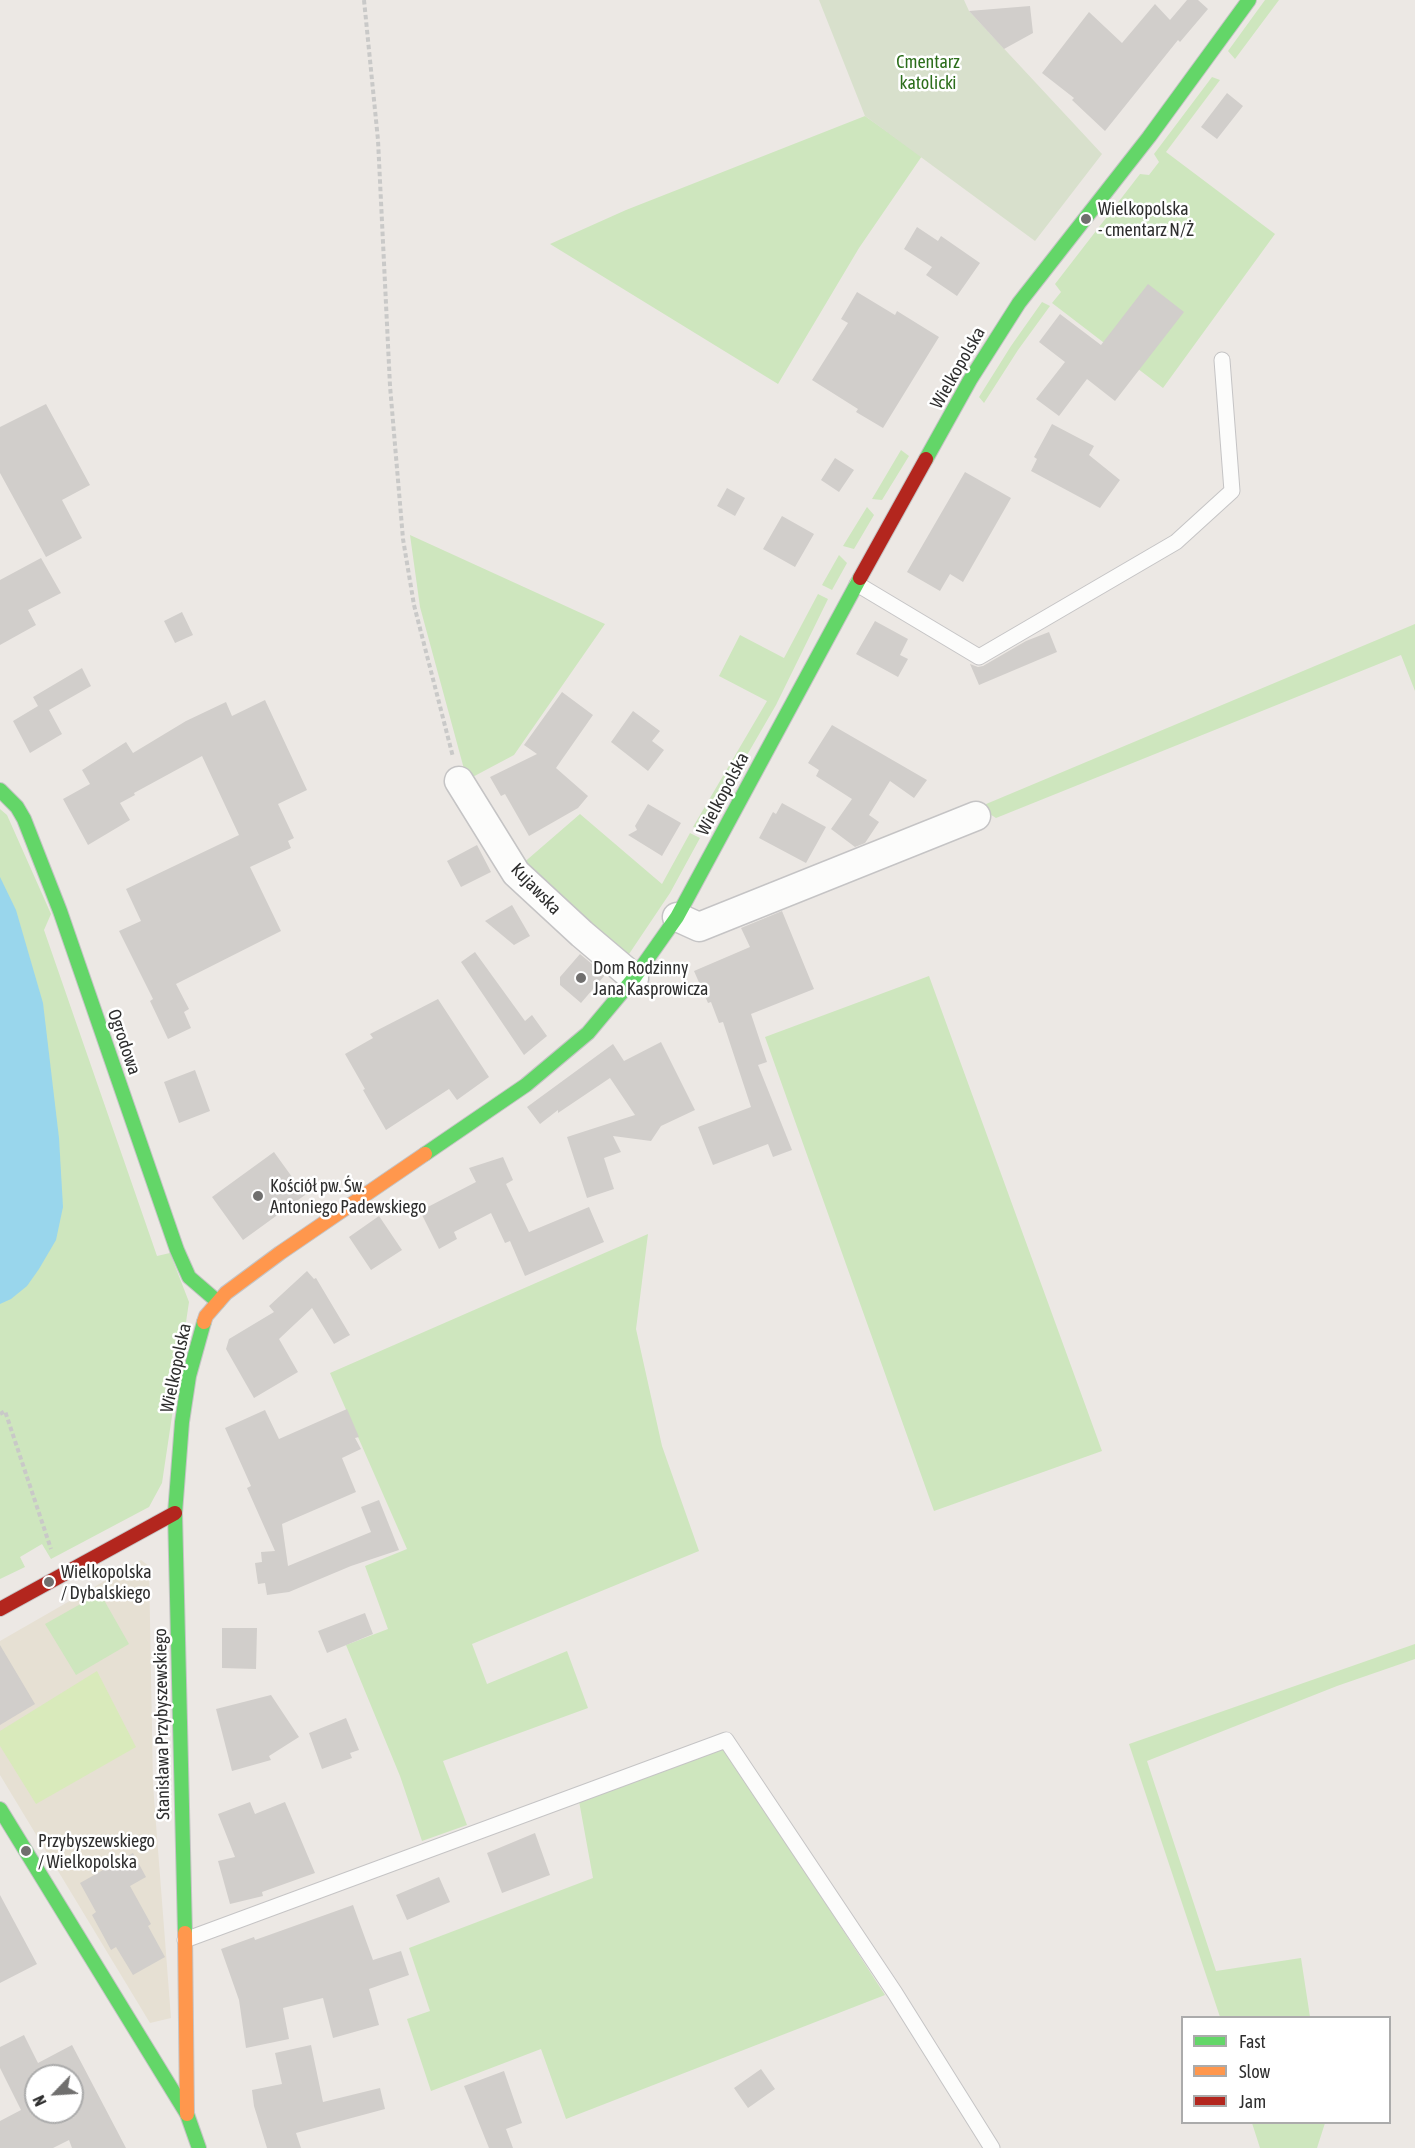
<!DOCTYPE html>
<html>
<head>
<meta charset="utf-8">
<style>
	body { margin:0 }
	#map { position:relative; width:1415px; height:2148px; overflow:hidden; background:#ece8e4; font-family:"Asap Condensed",sans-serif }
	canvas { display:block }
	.legend { position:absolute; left:1181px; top:2016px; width:210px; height:108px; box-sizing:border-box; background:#fff; border:2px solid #ababab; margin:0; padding:8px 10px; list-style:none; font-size:18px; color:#2e2e2e }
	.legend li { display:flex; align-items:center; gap:12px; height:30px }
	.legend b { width:30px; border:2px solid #ababab }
	.north { position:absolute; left:24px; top:2064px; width:60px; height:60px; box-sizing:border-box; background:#fff; border:2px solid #ababab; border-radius:50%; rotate:245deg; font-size:16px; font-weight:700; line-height:24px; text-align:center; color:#2e2e2e }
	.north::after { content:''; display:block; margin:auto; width:21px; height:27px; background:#706f6e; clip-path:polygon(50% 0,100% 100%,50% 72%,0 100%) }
</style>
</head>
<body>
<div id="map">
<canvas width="1415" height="2148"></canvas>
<ul class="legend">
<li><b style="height:8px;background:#63d668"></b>Fast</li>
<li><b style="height:8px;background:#ff974d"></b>Slow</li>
<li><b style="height:8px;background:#b3261e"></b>Jam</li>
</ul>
<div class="north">N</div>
</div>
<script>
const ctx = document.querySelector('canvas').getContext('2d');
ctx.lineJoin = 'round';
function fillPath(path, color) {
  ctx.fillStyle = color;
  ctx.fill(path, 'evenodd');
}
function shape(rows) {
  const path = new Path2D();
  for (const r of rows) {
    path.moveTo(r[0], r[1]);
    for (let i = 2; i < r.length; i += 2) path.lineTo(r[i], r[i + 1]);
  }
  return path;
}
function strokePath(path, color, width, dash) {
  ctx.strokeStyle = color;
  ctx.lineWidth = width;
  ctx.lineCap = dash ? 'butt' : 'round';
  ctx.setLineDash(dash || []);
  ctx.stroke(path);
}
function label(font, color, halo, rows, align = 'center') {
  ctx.font = font + ' "Asap Condensed",sans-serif';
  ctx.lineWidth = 5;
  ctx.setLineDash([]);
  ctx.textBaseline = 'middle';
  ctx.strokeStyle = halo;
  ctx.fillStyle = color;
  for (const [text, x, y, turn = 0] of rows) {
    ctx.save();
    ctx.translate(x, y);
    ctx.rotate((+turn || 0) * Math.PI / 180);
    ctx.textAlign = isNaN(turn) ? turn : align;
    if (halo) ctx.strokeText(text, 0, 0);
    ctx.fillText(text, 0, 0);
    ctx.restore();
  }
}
const education = shape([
	[141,1560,149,1566,153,1785,171,2018,150,2023,0,1775,0,1641]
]);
const green = shape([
	[1265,0,1279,0,1235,59,1228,51],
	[1212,77,1220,80,1166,152,1275,234,1163,388,1052,303,1061,292,1055,284,1140,174,1149,175,1159,162,1154,154],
	[865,116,922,156,859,248,778,384,550,244,626,210],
	[1042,302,1050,306,1018,350,984,403,979,397,1011,346],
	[901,450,909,456,882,500,872,499],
	[867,507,874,515,854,549,843,546],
	[410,535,605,624,514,755,467,780,420,607],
	[839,555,847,563,832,590,822,585],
	[818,594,828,599,776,705,703,831,693,827,767,701,719,676,740,635,784,658],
	[1415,624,1415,691,1401,655,996,818,979,807],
	[0,809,7,815,51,914,44,930,157,1256,170,1253,189,1302,162,1483,149,1507,51,1559,42,1544,20,1557,25,1567,0,1579],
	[580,814,662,884,690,833,700,838,670,893,625,960,521,865],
	[929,976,1102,1451,934,1511,765,1037],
	[648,1234,636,1329,662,1446,699,1551,472,1644,487,1684,567,1651,588,1708,443,1761,467,1825,422,1841,400,1776,346,1645,388,1629,365,1566,407,1549,330,1373],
	[100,1593,129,1644,76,1675,45,1624],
	[1415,1644,1415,1659,1337,1686,1147,1761,1216,1971,1301,1958,1310,2017,1220,2017,1129,1744],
	[725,1748,885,1995,566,2119,541,2049,431,2091,407,2019,430,2011,409,1948,593,1878,579,1801],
	[1252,2123,1252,2122,1325,2123,1317,2148,1260,2148]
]);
const cemetery = shape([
	[819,0,964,0,969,11,1102,154,1035,241,865,116]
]);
const pitch = shape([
	[97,1671,136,1747,36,1804,0,1746,0,1731]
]);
const water = shape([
	[0,877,16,910,43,1003,59,1138,63,1207,56,1240,39,1269,27,1286,11,1299,0,1304]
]);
const building = shape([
	[1187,0,1198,0,1208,9,1180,42,1178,40,1105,131,1072,100,1074,98,1042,73,1089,12,1122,43,1155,4,1170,20],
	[1030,6,1033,33,1004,49,969,11],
	[1227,93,1243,106,1217,139,1201,127],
	[917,227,938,241,941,236,980,263,957,296,926,275,932,267,904,249],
	[1148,284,1184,312,1115,401,1087,379,1059,416,1036,399,1065,362,1039,342,1060,314,1101,345],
	[857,292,895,315,897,311,939,337,883,428,856,412,858,409,812,380,848,323,841,319],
	[46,404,90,485,62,500,82,538,46,557,0,473,0,427],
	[1052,424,1094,446,1089,455,1120,480,1100,508,1031,471,1037,459,1034,457],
	[835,458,854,470,839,492,821,480],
	[965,472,1011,498,963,582,950,574,940,591,907,572],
	[727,488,745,498,735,516,717,506],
	[782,516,814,534,795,567,763,549],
	[41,558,61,593,28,610,36,625,0,645,0,580],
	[182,612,193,635,175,643,164,621],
	[875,621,908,639,900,655,908,659,898,677,856,654],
	[1049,632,1057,652,979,685,970,664,978,667,983,666,1026,641],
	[82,668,91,686,49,710,62,734,30,753,13,721,38,706,33,697],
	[562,692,593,715,556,768,588,796,578,808,529,836,505,794,501,796,490,777,537,754,524,745],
	[265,700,307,790,278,804,294,838,288,841,291,848,250,867,281,931,176,984,189,1009,184,1012,191,1028,168,1039,150,1001,153,999,119,931,141,921,126,889,239,835,202,756,134,793,135,795,120,803,130,820,88,845,63,799,90,784,82,770,126,742,133,753,186,721,226,702,232,716],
	[633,711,660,731,652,741,664,750,648,771,611,742],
	[832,725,927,780,914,798,890,781,869,815,879,822,865,843,855,847,831,829,852,799,816,776,819,770,808,763],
	[782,803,826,827,806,863,759,838,773,812,776,814],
	[648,804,681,823,662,856,628,835,637,830,635,826],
	[477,845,491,872,461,887,447,861],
	[512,905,530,936,514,945,485,921],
	[782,911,814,989,751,1014,767,1062,758,1065,792,1150,773,1157,768,1144,713,1165,698,1127,751,1107,723,1022,719,1023,711,1002,708,1003,694,971,750,947,741,928],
	[475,952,525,1021,532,1015,547,1036,524,1055,461,962],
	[580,954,605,975,581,1003,560,985,560,977],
	[438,999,489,1077,457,1100,449,1089,386,1130,363,1090,365,1089,345,1054,373,1038,370,1034],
	[661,1042,695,1110,661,1126,651,1141,613,1136,621,1152,604,1158,614,1189,587,1198,567,1137,635,1115,610,1078,558,1113,558,1110,540,1124,527,1107,613,1044,624,1061],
	[195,1070,210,1111,179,1123,164,1082],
	[274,1152,305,1195,243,1240,212,1197],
	[503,1157,513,1180,506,1184,529,1232,589,1207,604,1242,525,1276,510,1241,505,1243,491,1213,454,1232,457,1239,439,1249,420,1211,476,1182,469,1168],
	[379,1216,402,1250,371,1270,349,1237],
	[307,1271,314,1279,316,1278,350,1335,334,1344,312,1308,279,1339,298,1372,254,1398,226,1349,229,1339,274,1312,269,1306],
	[347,1409,359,1437,355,1438,361,1449,342,1458,356,1492,282,1524,288,1566,371,1532,361,1507,379,1500,399,1550,351,1566,289,1592,267,1595,265,1583,258,1584,255,1563,262,1562,261,1552,275,1551,247,1488,251,1486,225,1428,265,1410,279,1439],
	[365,1613,373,1634,327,1653,318,1631],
	[222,1628,257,1628,256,1669,222,1668],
	[0,1645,35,1704,0,1725],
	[271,1695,299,1737,269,1756,271,1760,232,1771,216,1709],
	[346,1718,359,1750,350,1753,352,1758,322,1769,309,1733],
	[250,1802,255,1814,285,1802,315,1873,262,1892,263,1896,230,1904,218,1861,235,1857,218,1814],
	[535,1833,550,1875,502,1893,487,1853],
	[133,1853,146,1877,130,1886,151,1924,148,1926,165,1957,133,1975,116,1947,111,1950,92,1915,96,1912,80,1883],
	[439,1877,450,1902,407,1920,396,1895],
	[0,1895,37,1964,0,1983],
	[353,1905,373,1960,401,1951,409,1975,369,1989,379,2025,333,2038,323,1998,283,2008,289,2039,246,2048,239,2000,221,1949,254,1937,255,1940],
	[24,2035,38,2063,72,2045,126,2148,72,2148,69,2140,53,2148,0,2148,0,2121,21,2110,0,2068,0,2047],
	[36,2076,72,2076,72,2112,36,2112],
	[311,2045,323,2102,380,2088,385,2109,296,2133,301,2148,267,2148,254,2106,252,2090,282,2084,275,2053],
	[761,2069,775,2089,748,2108,734,2088],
	[504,2071,522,2123,506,2129,513,2148,489,2148,464,2086]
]);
const path = shape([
	[364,0,378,140,390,386,403,539,414,605,453,757],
	[0,1414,5,1411,51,1549]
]);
const lane = shape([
	[857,584,979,657,1176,542,1232,491,1222,360],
	[185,1940,726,1740,895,1993,992,2148]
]);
const street = shape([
	[459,781,516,873,582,934,634,978],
	[677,917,699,927,976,816]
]);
const fast = shape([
	[926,459,970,380,1019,303,1149,137,1249,0],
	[0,790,17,807,24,819,60,911,177,1250,189,1277,218,1302],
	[425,1154,526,1085,588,1033,634,978,677,917,860,578],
	[0,1809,187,2114,199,2148],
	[185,1933,175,1513,182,1422,189,1376,204,1322]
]);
const slow = shape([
	[204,1322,206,1316,226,1293,280,1253,425,1154],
	[185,1933,187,2114]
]);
const jam = shape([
	[860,578,926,459],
	[0,1609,175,1513]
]);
const markers = [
	[1086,219,6,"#706f6e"],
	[581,978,6,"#706f6e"],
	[258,1196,6,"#706f6e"],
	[49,1582,6,"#706f6e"],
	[26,1851,6,"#706f6e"]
];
const parkNames = [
	["Cmentarz",928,62],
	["katolicki",928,83]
];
const poiNames = [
	["Wielkopolska",1098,209],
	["- cmentarz N/Ż",1098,230],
	["Dom Rodzinny",593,968],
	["Jana Kasprowicza",593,989],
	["Kościół pw. Św.",270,1186],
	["Antoniego Padewskiego",270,1207],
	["Wielkopolska",61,1572],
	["/ Dybalskiego",61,1593],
	["Przybyszewskiego",38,1841],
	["/ Wielkopolska",38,1862]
];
const streetNames = [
	["Wielkopolska",958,368,-60],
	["Wielkopolska",723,794,-62],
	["Kujawska",536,889,46],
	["Ogrodowa",124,1042,71],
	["Wielkopolska",176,1368,-78],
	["Stanisława Przybyszewskiego",162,1724,-91]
];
fillPath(education, '#e6e0d3');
fillPath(green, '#cee6be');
fillPath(cemetery, '#d8e0cc');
fillPath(pitch, '#d9eabb');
fillPath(water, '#99d6ec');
fillPath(building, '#d1cecb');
strokePath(lane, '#c5c4c5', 17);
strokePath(street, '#c5c4c5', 31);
strokePath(fast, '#c5c4c5', 16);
strokePath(slow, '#c5c4c5', 16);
strokePath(jam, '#c5c4c5', 16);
strokePath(path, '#c9c9c8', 4, [4.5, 3]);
strokePath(lane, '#fcfcfb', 15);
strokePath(street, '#fcfcfb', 28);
strokePath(fast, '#63d668', 14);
strokePath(slow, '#ff974d', 14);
strokePath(jam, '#b3261e', 14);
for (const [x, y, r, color] of markers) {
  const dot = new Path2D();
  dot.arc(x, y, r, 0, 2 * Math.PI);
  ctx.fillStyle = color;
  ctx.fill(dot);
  strokePath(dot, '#fff', 2);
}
label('18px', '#2c6e1b', '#fff', parkNames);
label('18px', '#2e2e2e', '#fff', poiNames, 'left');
label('18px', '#2e2e2e', '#fff', streetNames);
</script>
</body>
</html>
